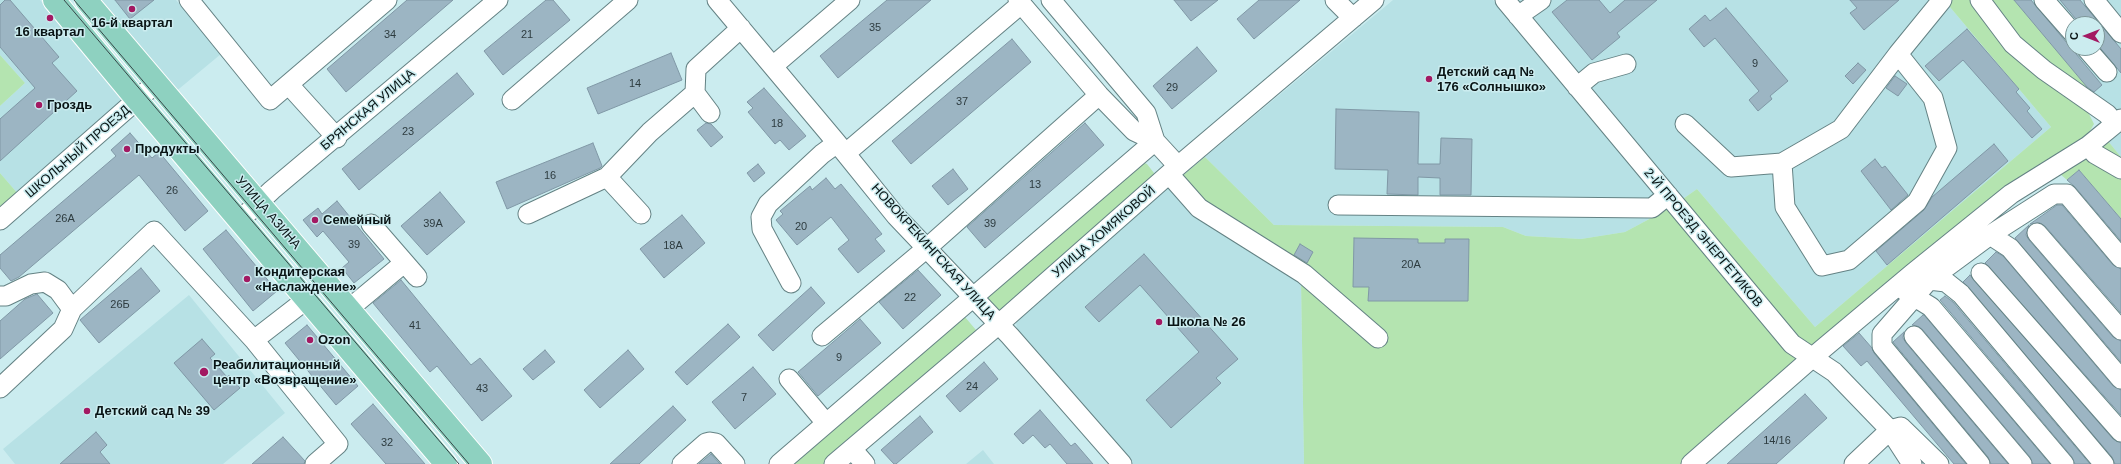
<!DOCTYPE html>
<html>
<head>
<meta charset="utf-8">
<style>
	body { margin:0 }
	#map { position:relative; width:2121px; height:464px; overflow:hidden; background:#cbecef; font-family:Helvetica,sans-serif }
	canvas { display:block }
	.north { position:absolute; left:2065px; top:16px; width:40px; height:40px; box-sizing:border-box; background:#cbecef; border:1px solid #7d9698; border-radius:50%; rotate:270deg; font-size:11px; font-weight:700; line-height:16px; text-align:center; color:#091415 }
	.north::after { content:''; display:block; margin:auto; width:14px; height:18px; background:#a31962; clip-path:polygon(50% 0,100% 100%,50% 72%,0 100%) }
</style>
</head>
<body>
<div id="map">
<canvas width="2121" height="464"></canvas>
<div class="north">С</div>
</div>
<script>
const ctx = document.querySelector('canvas').getContext('2d');
ctx.lineJoin = 'round';
function fillPath(path, color) {
  ctx.fillStyle = color;
  ctx.fill(path, 'evenodd');
}
function shape(rows) {
  const path = new Path2D();
  for (const r of rows) {
    path.moveTo(r[0], r[1]);
    for (let i = 2; i < r.length; i += 2) path.lineTo(r[i], r[i + 1]);
  }
  return path;
}
function strokePath(path, color, width, dash) {
  ctx.strokeStyle = color;
  ctx.lineWidth = width;
  ctx.lineCap = dash ? 'butt' : 'round';
  ctx.setLineDash(dash || []);
  ctx.stroke(path);
}
function label(font, color, halo, rows, align = 'center') {
  ctx.font = font + ' Helvetica,sans-serif';
  ctx.lineWidth = 3;
  ctx.setLineDash([]);
  ctx.textBaseline = 'middle';
  ctx.strokeStyle = halo;
  ctx.fillStyle = color;
  for (const [text, x, y, turn = 0] of rows) {
    ctx.save();
    ctx.translate(x, y);
    ctx.rotate((+turn || 0) * Math.PI / 180);
    ctx.textAlign = isNaN(turn) ? turn : align;
    if (halo) ctx.strokeText(text, 0, 0);
    ctx.fillText(text, 0, 0);
    ctx.restore();
  }
}
const built = shape([
	[0,0,40,0,120,91,122,101,19,195,0,173,0,106,25,83,0,55],
	[97,0,176,0,221,54,174,93],
	[1393,0,1493,0,1668,209,1625,232,1581,239,1526,236,1503,227,1274,225,1205,157],
	[1513,0,1944,0,2051,127,1815,327,1697,189,1680,201],
	[2014,0,2121,0,2121,157,2108,141,2093,93],
	[2073,24,2097,24,2097,48,2073,48],
	[1170,186,1301,281,1304,464,1133,464,1017,334,1016,320],
	[189,295,285,413,223,464,15,464,3,449],
	[983,450,994,464,966,464]
]);
const green = shape([
	[1944,0,2014,0,2093,93,2085,106,2094,124,2087,136,1819,345,1808,345,1797,338,1680,201,1697,189,1815,327,2051,127],
	[0,55,25,83,0,106],
	[2108,141,2121,157,2121,219,2079,170,2067,180,2059,173],
	[1205,157,1274,225,1503,227,1526,236,1581,239,1625,232,1668,209,1797,360,1793,368,1681,464,1304,464,1301,281,1170,186],
	[1142,162,1147,164,1154,173,1153,178,1004,311,998,311,985,299],
	[0,173,19,195,0,212],
	[965,317,976,330,975,338,824,464,787,464,959,318]
]);
const building = shape([
	[5,0,10,0,59,57,52,63,77,91,0,161,0,119,35,88,0,47,0,5,5,0],
	[115,0,154,0,130,19,115,0],
	[407,0,453,0,346,92,327,69,407,0],
	[546,0,553,0,570,20,503,75,484,51,546,0],
	[887,0,931,0,838,78,820,56,887,0],
	[1174,0,1218,0,1191,21,1174,0],
	[1259,0,1300,0,1254,39,1237,19,1259,0],
	[1567,0,1599,0,1610,13,1625,0,1657,0,1617,33,1620,37,1592,60,1552,12,1567,0],
	[1850,0,1899,0,1864,30,1850,13,1857,8,1850,0],
	[2014,0,2031,0,2102,85,2094,92,2087,87,2014,0],
	[2060,0,2080,0,2121,49,2121,73,2097,44,2097,24,2080,24,2060,0],
	[1726,8,1788,81,1770,96,1772,99,1758,111,1749,100,1759,91,1715,38,1704,47,1689,29,1705,15,1710,21,1726,8],
	[1967,29,2019,89,2016,92,2030,108,2027,111,2042,129,2032,138,1963,60,1939,81,1925,66,1967,29],
	[1012,39,1031,62,911,164,892,141,1012,39],
	[1197,47,1217,71,1172,109,1153,86,1197,47],
	[671,53,682,80,598,114,587,88,671,53],
	[1858,63,1866,70,1853,84,1845,76,1858,63],
	[457,73,474,94,359,190,342,169,457,73],
	[1895,76,1907,84,1898,96,1886,88,1895,76],
	[764,88,806,136,789,150,780,140,775,144,748,112,753,108,747,102,764,88],
	[1336,109,1419,112,1418,164,1440,164,1441,138,1472,139,1471,195,1440,195,1440,178,1418,177,1418,195,1387,194,1388,170,1335,169,1336,109],
	[706,123,711,124,723,137,711,147,697,130,706,123],
	[1085,123,1104,145,985,248,967,227,1085,123],
	[130,133,152,158,159,152,208,211,185,231,139,175,19,277,11,281,0,268,0,255,116,156,111,150,130,133],
	[593,143,602,166,600,168,507,209,496,182,593,143],
	[1994,144,2008,161,1887,265,1876,251,1924,210,1932,197,1994,144],
	[1875,159,1882,168,1885,166,1908,195,1891,210,1861,171,1875,159],
	[758,164,765,173,754,182,747,173,758,164],
	[953,169,968,189,948,205,932,186,953,169],
	[2079,170,2121,219,2121,241,2075,187,2067,180,2079,170],
	[826,178,835,189,841,184,882,234,875,239,885,251,858,273,838,249,849,240,831,217,797,245,776,220,783,214,780,211,810,186,812,190,826,178],
	[440,192,465,222,427,255,401,226,440,192],
	[337,201,384,259,354,283,342,268,349,262,323,231,317,237,303,220,318,208,322,214,337,201],
	[2057,205,2062,205,2113,265,2121,269,2121,313,2045,226,2040,223,2030,224,2057,205],
	[682,215,705,243,664,278,640,249,682,215],
	[2029,225,2026,235,2029,240,2113,337,2121,341,2121,362,2015,238,2029,225],
	[226,230,277,291,253,311,203,249,226,230],
	[1354,238,1418,239,1418,243,1445,243,1445,239,1469,239,1468,301,1368,301,1369,287,1353,287,1354,238],
	[1300,244,1313,252,1307,263,1294,255,1300,244],
	[1996,252,2003,256,2113,386,2121,390,2121,415,1985,263,1996,252],
	[1144,254,1238,359,1216,378,1221,383,1171,428,1146,400,1199,352,1140,285,1099,322,1085,307,1144,254],
	[141,268,160,291,99,343,80,320,141,268],
	[918,270,941,295,903,329,879,302,918,270],
	[1970,275,2113,439,2121,443,2121,464,2115,464,2112,457,1963,282,1970,275],
	[401,280,471,365,480,358,512,396,482,421,437,366,430,372,373,303,401,280],
	[811,287,825,303,773,351,758,335,811,287],
	[37,294,53,313,0,359,0,321,25,299,37,294],
	[1945,296,1953,302,2090,464,2075,464,2072,457,1940,300,1945,296],
	[1923,315,1924,315,2050,464,2033,464,2030,457,1922,329,1917,326,1912,325,1923,315],
	[860,319,881,343,818,396,798,372,860,319],
	[728,324,740,337,687,385,675,372,728,324],
	[307,325,358,386,336,405,285,343,307,325],
	[1904,332,1903,338,1906,343,2008,464,1991,464,1988,457,1893,342,1904,332],
	[1859,333,1872,348,1874,353,1966,464,1954,464,1867,361,1861,366,1843,346,1859,333],
	[202,339,215,354,210,358,227,377,229,375,240,388,214,410,174,363,202,339],
	[545,350,555,362,533,380,523,369,545,350],
	[628,350,644,369,600,408,584,390,628,350],
	[984,362,998,379,960,412,946,396,984,362],
	[753,367,776,394,735,429,712,402,753,367],
	[1805,394,1827,418,1776,464,1727,464,1805,394],
	[373,404,425,464,386,464,351,424,373,404],
	[673,406,686,420,639,464,610,464,673,406],
	[1040,410,1071,446,1075,443,1093,464,1067,464,1050,444,1045,448,1033,435,1023,444,1014,434,1040,410],
	[920,416,933,432,896,464,894,464,881,450,920,416],
	[96,432,107,445,100,452,110,464,60,464,96,432],
	[283,437,305,461,304,464,252,464,283,437],
	[711,454,720,464,699,464,711,454]
]);
const minor = shape([
	[189,0,270,100,387,0],
	[717,0,837,143,896,216,1010,336,1122,464],
	[1051,0,1146,113,1155,141,1178,166],
	[1335,0,1353,18],
	[1505,0,1792,344,1834,372,1890,430,1912,464],
	[1980,0,2013,44,2044,70,2107,114,2115,123],
	[2044,0,2073,33],
	[2094,0,2121,33],
	[1518,16,1541,0],
	[2086,48,2107,72],
	[773,66,850,0],
	[289,85,337,138],
	[1577,87,1594,73,1626,64],
	[695,93,710,113],
	[512,100,628,0],
	[1685,124,1731,167,1782,163,1841,129,1898,54,1942,0],
	[2088,146,2095,154,2121,169],
	[846,153,1021,4],
	[1782,163,1785,207,1822,266,1849,260,1917,202,1947,148,1933,98,1898,54],
	[1169,174,1199,208,1304,274,1378,338],
	[607,177,641,214],
	[1338,205,1652,208,1668,195],
	[528,214,607,177,650,132,695,93,696,69,741,28],
	[0,220,156,83],
	[239,221,272,190,498,0],
	[371,224,417,277],
	[2037,233,2121,330],
	[1990,235,2010,248,2121,379],
	[1981,273,2121,432],
	[1929,280,1946,282,1961,294,2104,464],
	[791,283,762,229,761,217,768,204,822,154,837,143],
	[1905,291,1931,307,2064,464],
	[0,296,6,296,31,284,45,282,58,290,72,309],
	[350,308,404,263],
	[822,336,928,247,1099,95],
	[1914,336,2022,464],
	[254,340,338,444,315,464],
	[789,379,826,423],
	[0,388,63,329,72,309,154,231,254,340,307,299],
	[852,449,865,464],
	[682,464,706,443,710,442,716,443,735,464],
	[779,464,1155,141,1134,131,1099,95,1018,0],
	[834,464,999,324,1178,166,1374,0],
	[1691,464,1813,357,1913,273,2011,194,2088,146,2121,119],
	[1854,464,1890,430,1901,427,1939,464],
	[1980,464,1882,346,1882,334,1929,280,1990,235,2054,194,2067,194,2121,258]
]);
const major = shape([
	[54,0,137,100,446,464],
	[86,0,481,464]
]);
const tram = shape([
	[64,0,459,464],
	[74,0,469,464]
]);
const markers = [
	[132,9,4,"#a31962"],
	[50,18,4,"#a31962"],
	[1429,79,4,"#a31962"],
	[39,105,4,"#a31962"],
	[127,149,4,"#a31962"],
	[315,220,4,"#a31962"],
	[247,279,4,"#a31962"],
	[1159,322,4,"#a31962"],
	[310,340,4,"#a31962"],
	[204,372,5,"#a31962"],
	[87,411,4,"#a31962"]
];
const numberNames = [
	["35",875,28],
	["34",390,35],
	["21",527,35],
	["9",1755,64],
	["14",635,84],
	["29",1172,88],
	["37",962,102],
	["18",777,124],
	["23",408,132],
	["16",550,176],
	["13",1035,185],
	["26",172,191],
	["26А",65,219],
	["39А",433,224],
	["39",990,224],
	["20",801,227],
	["39",354,245],
	["18А",673,246],
	["20А",1411,265],
	["22",910,298],
	["26Б",120,305],
	["41",415,326],
	["9",839,358],
	["24",972,387],
	["43",482,389],
	["7",744,398],
	["14/16",1777,441],
	["32",387,443]
];
const poiNames = [
	["16-й квартал",132,23,"center"],
	["16 квартал",50,32,"center"],
	["Детский сад №",1437,72],
	["176 «Солнышко»",1437,87],
	["Гроздь",47,105],
	["Продукты",135,149],
	["Семейный",323,220],
	["Кондитерская",255,272],
	["«Наслаждение»",255,287],
	["Школа № 26",1167,322],
	["Ozon",318,340],
	["Реабилитационный",213,365],
	["центр «Возвращение»",213,380],
	["Детский сад № 39",95,411]
];
const streetNames = [
	["БРЯНСКАЯ УЛИЦА",368,110,-40],
	["ШКОЛЬНЫЙ ПРОЕЗД",78,152,-41],
	["УЛИЦА АЗИНА",268,213,49],
	["УЛИЦА ХОМЯКОВОЙ",1104,232,-41],
	["2-Й ПРОЕЗД ЭНЕРГЕТИКОВ",1703,238,50],
	["НОВОКРЕКИНГСКАЯ УЛИЦА",933,252,48]
];
fillPath(built, '#b7e1e5');
fillPath(green, '#b4e4b0');
fillPath(building, '#9cb5c3');
strokePath(building, '#8098a6', 1);
strokePath(minor, '#648284', 21);
strokePath(major, '#fff', 24);
strokePath(minor, '#fff', 19);
strokePath(major, '#8ed1c0', 22);
strokePath(tram, '#374749', 1);
for (const [x, y, r, color] of markers) {
  const dot = new Path2D();
  dot.arc(x, y, r, 0, 2 * Math.PI);
  ctx.fillStyle = color;
  ctx.fill(dot);
  strokePath(dot, '#cbecef', 1.5);
}
label('11px', '#2e3c40', null, numberNames);
label('bold 13px', '#091415', '#cbecef', poiNames, 'left');
label('13px', '#091415', '#cbecef', streetNames);
</script>
</body>
</html>
